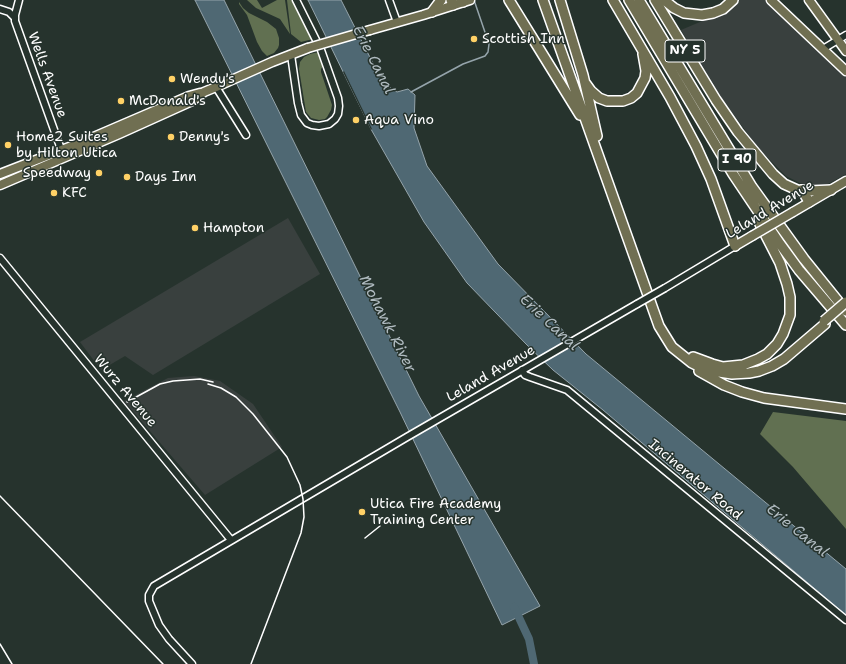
<!DOCTYPE html>
<html>
<head>
<meta charset="utf-8">
<style>
	body { margin:0 }
	canvas { display:block; background:#26332d }
</style>
</head>
<body>
<canvas width="846" height="664"></canvas>
<script>
const ctx = document.querySelector('canvas').getContext('2d');
ctx.lineJoin = 'round';
function fillPath(path, color) {
  ctx.fillStyle = color;
  ctx.fill(path, 'evenodd');
}
function shape(rows) {
  const path = new Path2D();
  for (const r of rows) {
    path.moveTo(r[0], r[1]);
    for (let i = 2; i < r.length; i += 2) path.lineTo(r[i], r[i + 1]);
  }
  return path;
}
function strokePath(path, color, width, dash) {
  ctx.strokeStyle = color;
  ctx.lineWidth = width;
  ctx.lineCap = dash ? 'butt' : 'round';
  ctx.setLineDash(dash || []);
  ctx.stroke(path);
}
function label(font, color, halo, rows, align = 'center') {
  ctx.font = font + ' "Shantell Sans",sans-serif';
  ctx.lineWidth = 3;
  ctx.setLineDash([]);
  ctx.textBaseline = 'middle';
  ctx.strokeStyle = halo;
  ctx.fillStyle = color;
  for (const [text, x, y, turn = 0] of rows) {
    ctx.save();
    ctx.translate(x, y);
    ctx.rotate((+turn || 0) * Math.PI / 180);
    ctx.textAlign = isNaN(turn) ? turn : align;
    if (halo) ctx.strokeText(text, 0, 0);
    ctx.fillText(text, 0, 0);
    ctx.restore();
  }
}
const built = shape([
	[738,0,767,0,846,76,846,174,826,185,812,186,800,183,786,176,759,149,723,100,681,30,726,11],
	[288,218,320,274,153,375,125,356,101,370,80,342],
	[194,376,220,381,253,404,282,447,205,495,124,401,168,378]
]);
const green = shape([
	[247,0,257,0,262,8,277,0,285,0,290,34,280,19,256,8],
	[287,0,293,0,313,39,301,42,291,34],
	[239,2,243,8,249,13,267,22,276,29,279,38,279,45,278,48,274,53,267,56,262,51,257,42,247,15,239,4],
	[319,52,323,66,321,69,321,72,332,105,331,110,327,117,325,119,319,120,311,118,306,112,299,69,300,62,304,57,310,54],
	[773,412,846,421,846,529,793,467,760,434]
]);
const water = shape([
	[195,0,224,0,419,396,540,606,502,625,400,412,195,0],
	[308,0,341,0,383,83,397,92,408,89,415,95,414,128,427,166,498,264,586,354,846,569,846,615,603,410,553,370,526,344,467,283,424,222,372,131,308,0]
]);
const pier = shape([
	[344,71,372,129,371,130,343,72]
]);
const stream = shape([
	[411,92,463,64,485,56,488,52,489,44,474,0]
]);
const river = shape([
	[514,607,529,639,534,664]
]);
const minor = shape([
	[19,0,15,15,15,21,62,152],
	[389,0,397,22],
	[0,9,9,12,15,18],
	[823,49,846,35],
	[291,55,298,103,301,115,307,123,312,125,319,126,329,124,335,119,338,114,339,106,338,98,321,50,296,0],
	[216,87,246,135],
	[0,258,231,540],
	[665,288,735,246],
	[522,370,525,375,530,377,567,390,846,620],
	[192,664,169,639,159,625,149,601,149,595,154,586,407,437,637,304]
]);
const major = shape([
	[771,0,846,71],
	[809,0,846,51],
	[370,30,423,15,470,0],
	[0,174,82,142,189,96,200,93],
	[0,185,119,134,192,101,204,92,216,87,272,62,308,48],
	[793,212,846,181],
	[735,246,752,236]
]);
const highway = shape([
	[451,0,453,5],
	[461,0,463,2],
	[509,0,580,115],
	[543,0,659,326,672,347,692,363,706,370,732,374,749,373,759,371,772,366,784,359,825,324],
	[560,0,583,75,597,136],
	[613,0,670,97,696,146,711,179,735,246],
	[629,0,733,174,780,244,799,270,846,325],
	[639,0,752,187,804,259,846,311],
	[655,0,716,100,738,132,773,174,784,184,804,193,809,202],
	[664,0,674,8,684,13,702,15,713,13,723,9,733,0],
	[432,12,441,0],
	[586,84,591,91,599,98,607,101,623,101,631,98,637,93,645,78,646,71,643,54],
	[801,190,809,191,831,190],
	[693,357,712,364,723,367,743,365,758,359,767,354,777,344,783,334,790,315,790,297,787,284,780,263,760,224],
	[699,371,724,385,742,392,764,398,846,409]
]);
const rail = shape([
	[208,384,221,388,236,397,253,414,287,457,300,485,303,499,304,517,301,533,251,664],
	[127,402,160,384,173,381,200,379,213,382],
	[0,496,163,664],
	[365,538,380,526],
	[0,644,12,664]
]);
const minorBridge = shape([
	[637,304,665,288]
]);
const majorBridge = shape([
	[308,48,370,30],
	[752,236,793,212]
]);
const highwayBridge = shape([
	[824,321,846,302]
]);
const markers = [
	[474,39,4,"#ffd166"],
	[172,79,4,"#ffd166"],
	[121,101,4,"#ffd166"],
	[356,120,4,"#ffd166"],
	[171,137,4,"#ffd166"],
	[8,145,4,"#ffd166"],
	[99,173,4,"#ffd166"],
	[127,177,4,"#ffd166"],
	[54,193,4,"#ffd166"],
	[195,228,4,"#ffd166"],
	[362,512,4,"#ffd166"]
];
const shields = [
	[685,51,40],
	[737,160,38]
];
const shieldNames = [
	["NY 5",685,51],
	["I 90",737,160]
];
const poiNames = [
	["Scottish Inn",482,39],
	["Wendy's",180,79],
	["McDonald's",129,101],
	["Aqua Vino",364,120],
	["Home2 Suites",16,137],
	["by Hilton Utica",16,153],
	["Denny's",179,137],
	["Speedway",91,173,"right"],
	["Days Inn",135,177],
	["KFC",62,193],
	["Hampton",203,228],
	["Utica Fire Academy",370,504],
	["Training Center",370,520]
];
const streetNames = [
	["Wells Avenue",47,75,70],
	["Leland Avenue",770,210,-31],
	["Leland Avenue",491,374,-30],
	["Wurz Avenue",125,391,50],
	["Incinerator Road",695,480,40]
];
const waterNames = [
	["Erie Canal",373,60,63],
	["Erie Canal",549,323,43],
	["Mohawk River",387,324,63],
	["Erie Canal",797,531,39]
];
fillPath(built, '#39403e');
fillPath(green, '#617051');
fillPath(water, '#4f6873');
strokePath(water, '#95a4ab', 1);
fillPath(pier, '#26332d');
strokePath(stream, '#95a4ab', 1.5);
strokePath(river, '#4f6873', 8);
strokePath(minor, '#fff', 9);
strokePath(major, '#fff', 11);
strokePath(highway, '#fff', 12);
strokePath(minor, '#26332d', 6);
strokePath(major, '#706f52', 8);
strokePath(highway, '#706f52', 9);
strokePath(rail, '#fff', 1.5);
strokePath(minorBridge, '#fff', 9, []);
strokePath(majorBridge, '#fff', 11, []);
strokePath(highwayBridge, '#fff', 12, []);
strokePath(minorBridge, '#26332d', 6);
strokePath(majorBridge, '#706f52', 8);
strokePath(highwayBridge, '#706f52', 9);
for (const [x, y, r, color] of markers) {
  const dot = new Path2D();
  dot.arc(x, y, r, 0, 2 * Math.PI);
  ctx.fillStyle = color;
  ctx.fill(dot);
  strokePath(dot, '#26332d', 1.5);
}
for (const [x, y, w] of shields) {
  const box = new Path2D();
  box.roundRect(x - w / 2, y - 11, w, 22, 3);
  ctx.fillStyle = '#26332d';
  ctx.fill(box);
  strokePath(box, '#fff', 1);
}
label('bold 13px', '#fff', null, shieldNames);
label('14px', '#fff', '#26332d', poiNames, 'left');
label('14px', '#fff', '#26332d', streetNames);
label('italic 15px', '#b0bbc0', '#26332d', waterNames);
</script>
</body>
</html>
